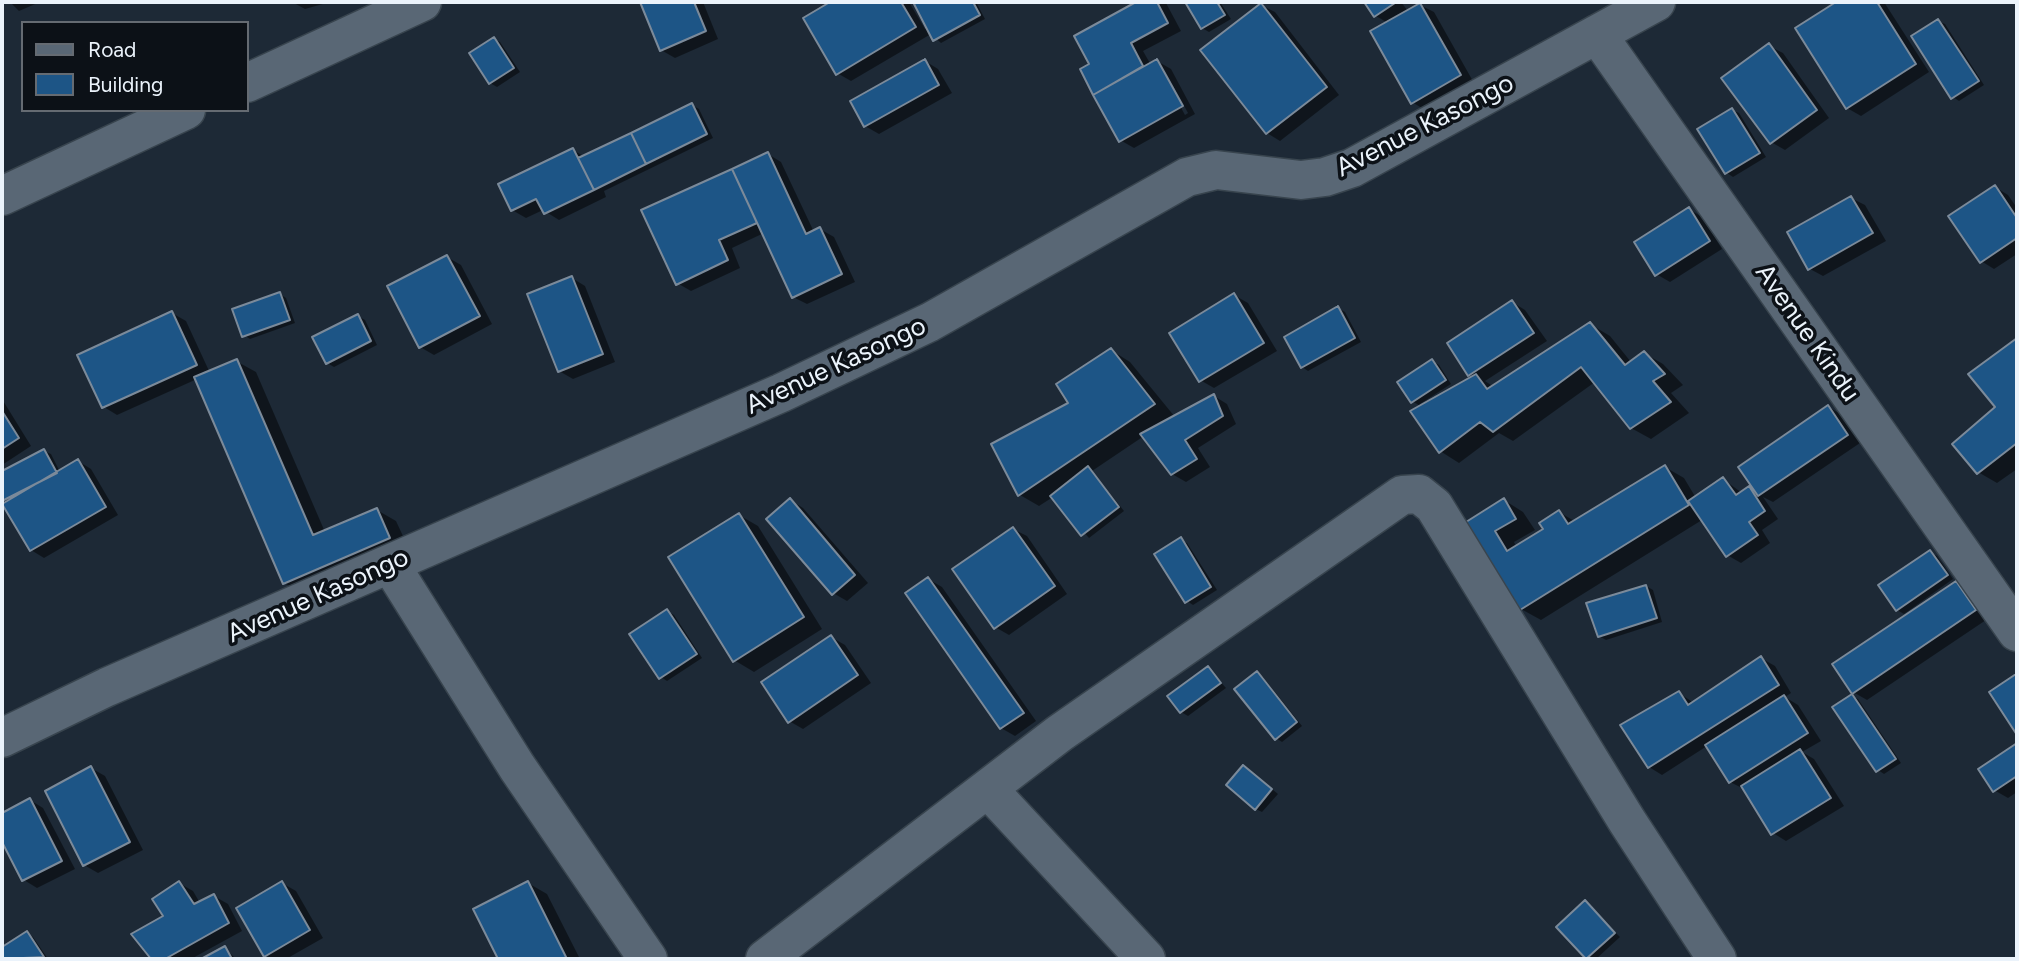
<!DOCTYPE html>
<html>
<head>
<meta charset="utf-8">
<style>
	body { margin:0 }
	#map { position:relative; width:2019px; height:961px; overflow:hidden; background:#1d2936; font-family:Figtree,sans-serif }
	canvas { display:block }
	.frame { position:absolute; inset:0; border:4px solid #ebf3fb; pointer-events:none }
	.legend { position:absolute; left:21px; top:21px; width:228px; height:91px; box-sizing:border-box; background:#0c1117; border:2px solid #656b72; margin:0; padding:9px 12px; list-style:none; font-size:21px; color:#ebf3fb }
	.legend li { display:flex; align-items:center; gap:14px; height:35px }
	.legend b { width:35px; border:2px solid #656b72 }
</style>
</head>
<body>
<div id="map">
<canvas width="2019" height="961"></canvas>
<div class="frame"></div>
<ul class="legend">
<li><b style="height:9px;background:#596775"></b>Road</li>
<li><b style="height:19px;background:#1d5586"></b>Building</li>
</ul>
</div>
<script>
const ctx = document.querySelector('canvas').getContext('2d');
ctx.lineJoin = 'round';
function fillPath(path, color) {
  ctx.fillStyle = color;
  ctx.fill(path, 'evenodd');
}
function shape(rows) {
  const path = new Path2D();
  for (const r of rows) {
    path.moveTo(r[0], r[1]);
    for (let i = 2; i < r.length; i += 2) path.lineTo(r[i], r[i + 1]);
  }
  return path;
}
function strokePath(path, color, width, dash) {
  ctx.strokeStyle = color;
  ctx.lineWidth = width;
  ctx.lineCap = dash ? 'butt' : 'round';
  ctx.setLineDash(dash || []);
  ctx.stroke(path);
}
function label(font, color, halo, rows, align = 'center') {
  ctx.font = font + ' Figtree,sans-serif';
  ctx.lineWidth = 7;
  ctx.setLineDash([]);
  ctx.textBaseline = 'middle';
  ctx.strokeStyle = halo;
  ctx.fillStyle = color;
  for (const [text, x, y, turn = 0] of rows) {
    ctx.save();
    ctx.translate(x, y);
    ctx.rotate((+turn || 0) * Math.PI / 180);
    ctx.textAlign = isNaN(turn) ? turn : align;
    if (halo) ctx.strokeText(text, 0, 0);
    ctx.fillText(text, 0, 0);
    ctx.restore();
  }
}
const shadow = shape([
	[10,2,40,2,19,11],
	[292,2,330,2,305,9],
	[642,2,703,2,718,39,675,58,661,50],
	[834,2,909,2,925,29,928,28,916,5,922,2,976,2,985,19,941,43,931,34,851,81,837,73,805,19],
	[1139,2,1166,3,1181,31,1143,51,1151,65,1157,61,1171,69,1195,114,1134,148,1120,140,1082,70,1092,65,1076,37],
	[1161,71,1165,71,1188,113,1185,115],
	[1187,2,1220,2,1231,19,1209,32,1202,28],
	[1366,2,1401,2,1408,11,1420,5,1434,12,1474,83,1425,110,1412,102,1388,23,1376,16],
	[1840,2,1884,2,1929,72,1861,116,1847,108,1797,29],
	[1261,5,1275,12,1339,95,1280,141,1267,133],
	[1938,21,1945,24,1984,85,1959,101,1953,97],
	[494,39,500,42,520,72,497,87,490,83],
	[1769,46,1783,53,1829,118,1785,150,1771,142],
	[925,61,938,69,952,93,879,134,865,126],
	[692,105,699,109,713,138,604,191,606,197,559,220,543,210,526,218,512,210,573,150,585,157],
	[1732,110,1739,113,1766,157,1733,177,1727,173,1700,130],
	[768,154,781,162,814,232,820,229,834,237,855,282,807,304,793,297,764,233,732,248,740,268,691,291,677,283,643,211],
	[1995,187,2008,195,2017,208,2017,254,1994,269,1981,261],
	[1851,198,1865,205,1886,241,1823,276,1810,269],
	[1689,209,1702,217,1722,249,1670,282,1656,274],
	[447,257,461,265,492,324,434,355,420,347],
	[572,278,585,286,615,362,573,379,559,371],
	[280,294,286,298,295,323,250,339,244,335],
	[1234,295,1248,303,1277,351,1214,388,1200,380],
	[1512,302,1525,310,1547,341,1485,381,1494,387,1590,324,1610,336,1631,362,1644,353,1663,364,1683,385,1671,393,1689,413,1651,439,1631,428,1595,382,1513,441,1499,433,1459,463,1440,451,1474,377,1470,374],
	[1338,308,1345,312,1361,342,1308,371,1302,367],
	[172,313,186,321,210,373,236,361,256,372,325,532,377,510,396,521,409,549,304,594,284,583,197,379,117,415,104,407,80,356],
	[358,316,365,320,377,345,334,367,327,363],
	[2017,340,2017,469,1997,483,1978,472,1997,407,1971,374],
	[1111,350,1130,362,1175,417,1214,396,1227,404,1236,424,1198,448,1210,467,1186,482,1172,474,1144,436,1092,471,1124,511,1089,538,1053,497,1039,506,1020,495,1071,404],
	[1432,361,1439,365,1451,384,1420,404,1422,407,1412,401],
	[2,399,31,446,2,465],
	[1829,407,1842,415,1860,443,1773,502,1763,497,1778,519,1762,530,1770,543,1741,563,1727,555,1702,520,1541,620,1521,609,1468,523,1504,500,1523,512,1535,530,1514,542,1517,548,1545,530,1559,512,1576,522,1665,467,1684,478,1696,498,1723,479,1742,493,1749,488,1758,493],
	[44,451,51,454,60,472,78,461,91,469,118,515,44,558,31,550,2,505,2,473],
	[790,500,803,508,868,583,847,601,833,593],
	[739,515,758,526,822,629,754,672,734,660],
	[1013,529,1027,536,1067,594,1009,635,995,627],
	[1181,540,1187,543,1217,590,1193,605,1187,601],
	[1930,552,1937,556,1953,579,1904,614,1897,610],
	[928,579,942,587,1036,721,1015,736,1001,728],
	[1956,583,1970,591,1989,618,1867,700,1853,692],
	[1646,586,1653,590,1662,622,1606,640,1599,636],
	[667,611,674,615,702,658,667,681,661,677],
	[831,637,845,645,871,683,803,729,789,721],
	[1761,658,1775,666,1791,693,1785,697,1798,705,1821,741,1802,752,1814,759,1844,806,1786,841,1773,833,1744,789,1730,782,1707,746,1662,775,1649,767,1679,693,1694,703],
	[1208,668,1226,688,1188,716,1181,712],
	[1257,673,1263,677,1302,726,1282,742,1276,738],
	[1852,696,1858,699,1901,763,1884,774,1878,770],
	[2017,745,2017,792,2008,798,1994,790,1980,770],
	[91,768,105,776,143,850,98,873,84,865],
	[1250,771,1278,794,1262,812,1256,809],
	[30,800,43,808,75,869,37,888,24,880,2,838,2,815],
	[179,883,193,891,200,903,214,896,228,904,242,931,191,959,153,959,134,935,165,917],
	[282,883,296,891,323,938,286,959,272,959,265,955],
	[528,883,547,894,580,959,500,959,475,910],
	[1585,903,1620,937,1596,959,1587,958,1558,927],
	[27,933,33,937,48,959,2,959,2,949],
	[225,948,236,959,205,959]
]);
const building = shape([
	[640,2,694,2,706,31,660,51,640,2],
	[830,2,901,2,916,27,836,75,803,18,830,2],
	[918,2,973,2,980,15,933,41,914,4,918,2],
	[1136,2,1157,2,1168,23,1131,43,1143,66,1093,95,1080,69,1089,64,1074,36,1136,2],
	[1185,2,1217,2,1225,15,1201,29,1185,2],
	[1364,2,1394,2,1395,3,1374,17,1364,2],
	[1836,2,1877,2,1916,64,1846,109,1795,28,1836,2],
	[1261,3,1327,87,1266,134,1200,50,1261,3],
	[1420,3,1461,75,1411,104,1370,31,1420,3],
	[1938,19,1979,81,1951,99,1911,36,1938,19],
	[494,37,514,68,489,84,469,53,494,37],
	[1769,43,1817,110,1770,144,1721,78,1769,43],
	[925,59,939,85,864,127,850,101,925,59],
	[1157,59,1183,106,1119,142,1093,95,1157,59],
	[692,103,707,134,646,164,631,133,692,103],
	[1732,108,1760,153,1725,174,1697,129,1732,108],
	[631,133,646,164,594,190,578,158,631,133],
	[573,148,594,190,544,214,536,199,511,211,498,184,573,148],
	[768,152,806,234,820,227,842,274,792,298,732,169,768,152],
	[732,169,757,223,719,240,728,260,676,285,641,210,732,169],
	[1995,185,2017,218,2017,238,1980,263,1948,216,1995,185],
	[1851,196,1873,233,1808,270,1787,232,1851,196],
	[1689,207,1710,241,1655,276,1634,242,1689,207],
	[447,255,480,316,419,348,387,286,447,255],
	[572,276,603,354,558,372,527,294,572,276],
	[280,292,290,320,242,337,232,309,280,292],
	[1234,293,1264,343,1199,382,1169,333,1234,293],
	[1512,300,1534,333,1468,376,1447,343,1512,300],
	[1338,306,1355,338,1301,368,1284,337,1338,306],
	[172,311,197,365,102,408,77,355,172,311],
	[358,314,371,341,326,364,312,337,358,314],
	[1590,322,1625,365,1644,351,1665,374,1653,381,1671,402,1630,429,1581,367,1493,432,1480,422,1439,453,1410,411,1476,374,1487,389,1590,322],
	[2017,338,2017,443,1977,474,1952,444,1995,407,1968,374,2017,338],
	[1111,348,1155,404,1018,496,991,444,1068,403,1056,384,1111,348],
	[237,359,313,535,377,508,390,538,283,584,194,377,237,359],
	[1432,359,1446,380,1411,403,1397,382,1432,359],
	[1214,394,1223,416,1185,440,1197,459,1171,475,1140,434,1214,394],
	[1828,405,1848,435,1758,496,1738,467,1828,405],
	[2,411,19,438,2,449,2,411],
	[44,449,57,473,2,501,2,471,44,449],
	[78,459,106,507,30,551,2,504,78,459],
	[1665,465,1689,505,1520,610,1466,522,1504,498,1516,519,1495,531,1507,551,1543,529,1539,523,1559,510,1568,524,1665,465],
	[1088,466,1119,507,1081,536,1050,496,1088,466],
	[1723,477,1736,495,1749,486,1765,511,1749,522,1758,535,1726,557,1688,501,1723,477],
	[790,498,855,575,832,595,766,519,790,498],
	[739,513,804,617,733,662,668,557,739,513],
	[1013,527,1055,586,994,629,952,569,1013,527],
	[1181,537,1211,587,1185,603,1154,554,1181,537],
	[1930,550,1948,575,1896,611,1878,585,1930,550],
	[928,577,1024,713,1000,729,905,593,928,577],
	[1956,581,1976,610,1852,694,1832,664,1956,581],
	[1646,585,1657,618,1598,637,1586,603,1646,585],
	[667,609,697,654,659,679,629,634,667,609],
	[831,635,858,675,788,723,761,682,831,635],
	[1761,656,1779,685,1648,768,1620,725,1679,691,1688,705,1761,656],
	[1208,666,1221,683,1180,713,1167,696,1208,666],
	[1257,671,1297,722,1275,740,1234,689,1257,671],
	[2016,674,2017,676,2017,735,1989,692,2016,674],
	[1852,694,1896,759,1876,772,1832,707,1852,694],
	[1784,695,1808,733,1729,783,1705,745,1784,695],
	[2017,743,2017,776,1993,792,1978,769,2017,743],
	[1800,749,1831,798,1771,835,1741,786,1800,749],
	[1243,765,1272,789,1255,810,1226,785,1243,765],
	[91,766,130,842,83,866,45,791,91,766],
	[30,798,62,861,22,881,2,842,2,813,30,798],
	[179,881,194,904,214,894,229,923,165,959,151,959,131,934,163,916,152,899,179,881],
	[282,881,310,930,264,957,236,908,282,881],
	[528,881,567,959,498,959,473,909,528,881],
	[1585,900,1615,933,1586,959,1556,927,1585,900],
	[27,931,44,957,2,959,2,947,27,931],
	[225,946,232,959,201,959,225,946]
]);
const street = shape([
	[1597,34,2017,632],
	[247,83,422,2],
	[2,196,186,110],
	[390,564,517,767,648,959],
	[2,738,107,687,781,393,930,322,1187,177,1216,170,1301,180,1325,177,1352,168,1656,2],
	[988,789,1146,959],
	[765,959,1060,733,1402,495,1419,494,1434,506,1627,821,1717,959]
]);
const streetNames = [
	["Avenue Kasongo",1425,126,-27],
	["Avenue Kindu",1807,333,55],
	["Avenue Kasongo",836,366,-25],
	["Avenue Kasongo",318,596,-24]
];
fillPath(shadow, '#0007');
fillPath(building, '#1d5586');
strokePath(building, '#7b8a9a', 2);
strokePath(street, '#38444e', 41);
strokePath(street, '#596775', 38);
label('26px', '#ebf3fb', '#0c1117', streetNames);
</script>
</body>
</html>
